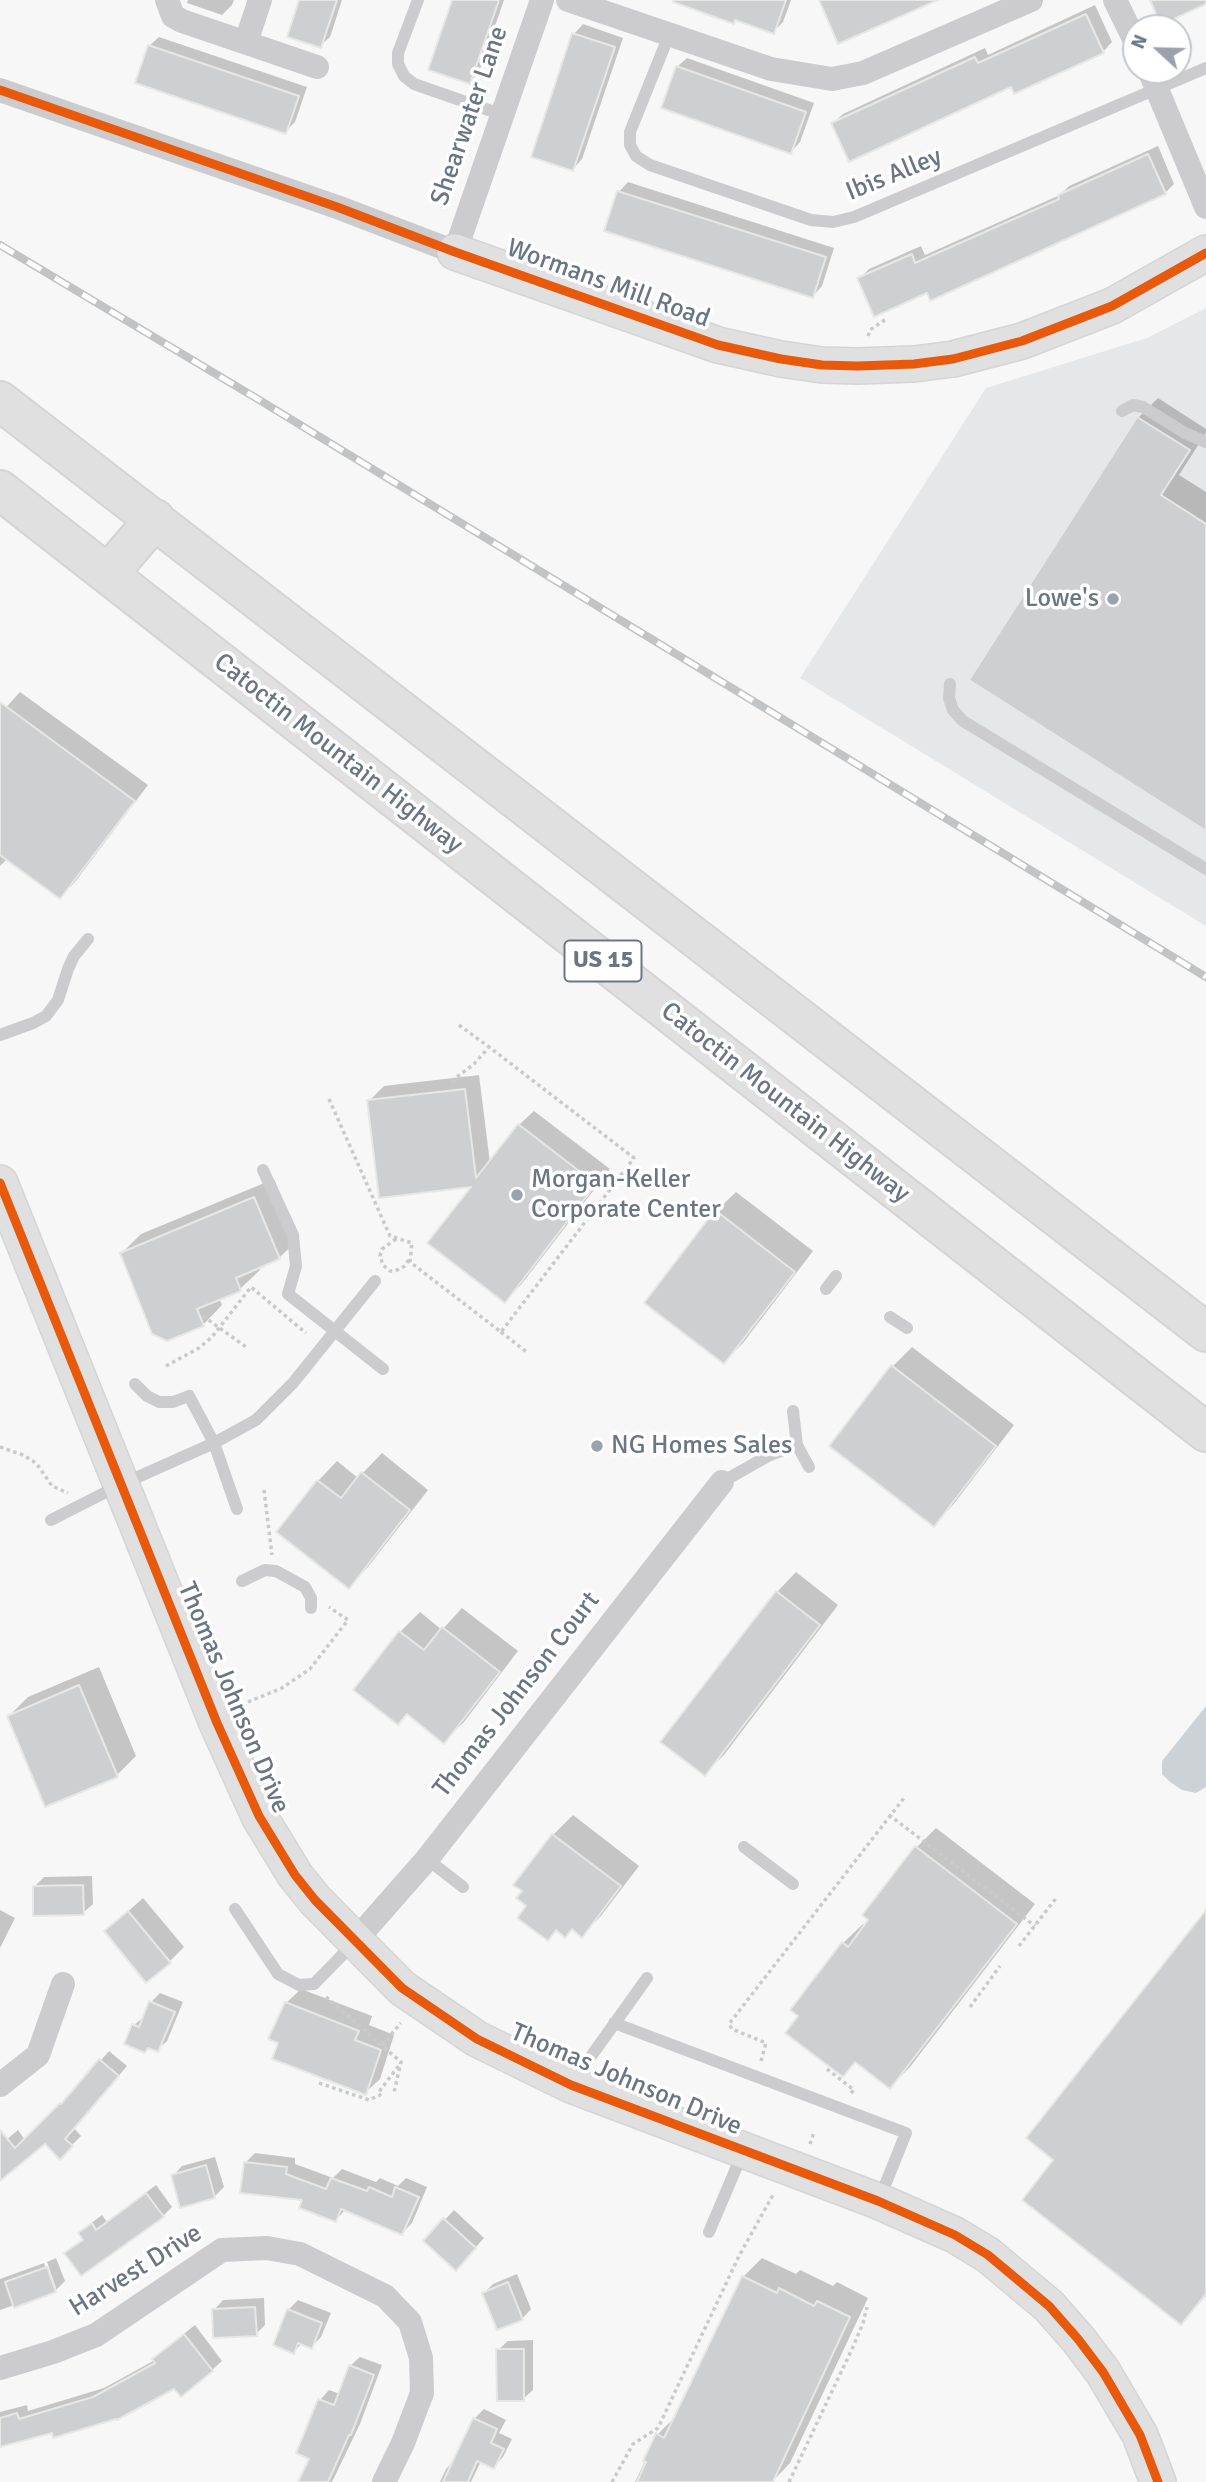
<!DOCTYPE html>
<html>
<head>
<meta charset="utf-8">
<style>
	body { margin:0 }
	#map { position:relative; width:1206px; height:2482px; overflow:hidden; background:#f7f7f7; font-family:Signika,sans-serif }
	canvas { display:block }
	.north { position:absolute; left:1122px; top:14px; width:70px; height:70px; box-sizing:border-box; background:#fff; border:2px solid #c3c8ce; border-radius:50%; rotate:292deg; font-size:19px; font-weight:700; line-height:28px; text-align:center; color:#6a7585 }
	.north::after { content:''; display:block; margin:auto; width:24px; height:32px; background:#9ba2ad; clip-path:polygon(50% 0,100% 100%,50% 72%,0 100%) }
</style>
</head>
<body>
<div id="map">
<canvas width="1206" height="2482"></canvas>
<div class="north">N</div>
</div>
<script>
const ctx = document.querySelector('canvas').getContext('2d');
ctx.lineJoin = 'round';
function fillPath(path, color) {
  ctx.fillStyle = color;
  ctx.fill(path, 'evenodd');
}
function shape(rows) {
  const path = new Path2D();
  for (const r of rows) {
    path.moveTo(r[0], r[1]);
    for (let i = 2; i < r.length; i += 2) path.lineTo(r[i], r[i + 1]);
  }
  return path;
}
function strokePath(path, color, width, dash) {
  ctx.strokeStyle = color;
  ctx.lineWidth = width;
  ctx.lineCap = dash ? 'butt' : 'round';
  ctx.setLineDash(dash || []);
  ctx.stroke(path);
}
function label(font, color, halo, rows, align = 'center') {
  ctx.font = font + ' Signika,sans-serif';
  ctx.lineWidth = 7;
  ctx.setLineDash([]);
  ctx.textBaseline = 'middle';
  ctx.strokeStyle = halo;
  ctx.fillStyle = color;
  for (const [text, x, y, turn = 0] of rows) {
    ctx.save();
    ctx.translate(x, y);
    ctx.rotate((+turn || 0) * Math.PI / 180);
    ctx.textAlign = isNaN(turn) ? turn : align;
    if (halo) ctx.strokeText(text, 0, 0);
    ctx.fillText(text, 0, 0);
    ctx.restore();
  }
}
const built = shape([
	[1206,308,1206,926,800,678,986,388,1147,338]
]);
const water = shape([
	[1206,1706,1206,1787,1196,1793,1182,1790,1170,1782,1162,1774,1162,1761]
]);
const shadow = shape([
	[188,0,234,0,232,5,222,15,187,3],
	[301,0,342,0,330,37,320,46],
	[454,0,504,0,479,72,470,82],
	[672,0,791,0,783,22,773,32,737,19,733,22],
	[1095,5,1112,42,1103,52,1012,85,833,123,843,114,985,48,988,55],
	[583,24,623,38,582,159,573,169,574,34],
	[159,37,307,87,295,122,285,132,149,46],
	[687,58,814,103,800,142,791,152,677,67],
	[1158,146,1174,184,1165,193,928,291,859,279,869,269,921,246,925,255,1060,195,1069,186],
	[628,182,834,248,822,286,813,296,619,192],
	[1158,398,1206,429,1206,433,1179,475,1206,492,1206,829,972,680,1138,418],
	[20,692,148,785,75,882,60,897,8,858,0,866,0,714],
	[479,1075,490,1163,519,1125,534,1111,610,1169,520,1286,505,1300,475,1185,369,1101,384,1086],
	[274,1179,299,1239,279,1258,259,1266,260,1270,240,1289,219,1298,222,1305,203,1325,122,1253,141,1234],
	[736,1192,813,1251,743,1343,724,1362,716,1211],
	[912,1347,1014,1425,953,1505,934,1524,892,1367],
	[382,1453,428,1490,368,1567,349,1586,318,1481,337,1461,358,1478],
	[796,1572,838,1605,724,1755,704,1774,777,1592],
	[462,1608,518,1651,464,1722,444,1741,408,1713,356,1690,400,1632,420,1612,442,1630],
	[99,1667,136,1756,117,1775,9,1716,28,1697],
	[573,1815,639,1866,601,1916,582,1935,573,1928,557,1929,529,1905,524,1891,516,1884,553,1835],
	[936,1828,1035,1904,910,2067,890,2087,857,2061,843,2075,800,2015,793,2010,843,1943,863,1924,866,1926,871,1920,864,1915,917,1847],
	[92,1876,93,1904,83,1913,34,1887,44,1877],
	[143,1898,184,1947,169,1962,106,1931],
	[0,1910,15,1918,0,1948],
	[1206,1913,1206,2296,1181,2323,1056,2159],
	[301,1989,372,2016,369,2025,394,2035,380,2079,365,2093,280,2042,286,2003],
	[160,1993,183,2002,167,2041,157,2050,134,2025,145,2016,151,2002],
	[109,2051,127,2066,74,2128,81,2136,60,2157,45,2142,0,2178,0,2145,18,2130,25,2140,71,2095],
	[255,2153,295,2158,295,2164,333,2178,342,2169,376,2182,380,2178,398,2186,406,2178,427,2187,412,2223,402,2233,345,2210,336,2220,245,2163],
	[215,2157,224,2187,214,2197,173,2176,182,2166],
	[156,2185,172,2207,163,2216,66,2254,84,2238,80,2233,90,2224,102,2215,107,2222],
	[454,2210,484,2238,465,2259,425,2241],
	[56,2258,65,2281,55,2291,0,2310,0,2279,44,2263,53,2288,56,2288,47,2262],
	[762,2258,796,2274,800,2270,833,2286,837,2282,868,2298,790,2463,772,2482,635,2482,658,2434,678,2414,743,2277],
	[517,2274,531,2309,522,2319,484,2293,493,2284],
	[264,2298,265,2325,256,2334,214,2310,223,2300],
	[298,2300,331,2313,321,2337,312,2346,302,2343,294,2352,288,2310],
	[195,2325,222,2361,212,2370,175,2386,53,2431,0,2445,0,2412,27,2405,28,2411,104,2388,155,2360,163,2350],
	[533,2340,533,2390,523,2399,498,2350,508,2341],
	[360,2357,382,2365,360,2424,332,2482,300,2482,311,2458,299,2452,320,2400,329,2390,340,2394,350,2366],
	[484,2409,506,2420,499,2433,512,2439,503,2457,494,2467,481,2461,471,2482,440,2482,446,2469,456,2459,474,2419]
]);
const building = shape([
	[299,0,337,0,321,48,287,37,299,0],
	[452,0,499,0,470,84,428,70,452,0],
	[673,0,786,0,774,34,735,20,734,24,673,2,673,0],
	[819,0,938,0,838,44,819,0],
	[1150,0,1206,0,1206,4,1161,25,1150,0],
	[1086,14,1104,53,1014,94,1011,87,849,162,831,123,975,57,978,63,1086,14],
	[572,33,615,47,573,171,531,157,572,33],
	[148,45,299,96,286,134,135,83,148,45],
	[676,66,806,112,791,154,661,108,676,66],
	[1148,154,1166,194,930,301,927,293,874,317,857,278,912,254,915,263,1059,199,1058,195,1148,154],
	[617,191,826,257,813,298,604,231,617,191],
	[1137,417,1190,450,1161,495,1206,524,1206,831,969,680,1137,417],
	[0,702,135,801,60,899,0,855,0,702],
	[465,1089,476,1178,518,1124,596,1184,505,1303,427,1243,471,1187,379,1198,367,1100,465,1089],
	[254,1197,280,1259,236,1278,241,1291,197,1309,204,1326,167,1341,152,1334,120,1253,254,1197],
	[715,1210,795,1272,724,1364,644,1303,715,1210],
	[891,1365,996,1446,934,1527,829,1446,891,1365],
	[361,1472,410,1510,349,1589,276,1532,317,1480,341,1498,361,1472],
	[776,1591,820,1625,705,1776,660,1742,776,1591],
	[442,1627,500,1672,444,1744,407,1714,398,1725,353,1690,399,1631,424,1650,442,1627],
	[79,1685,118,1777,45,1807,7,1716,79,1685],
	[552,1834,621,1886,582,1938,572,1929,565,1938,556,1930,548,1941,517,1918,526,1906,516,1898,522,1891,513,1885,552,1834],
	[915,1846,1017,1924,890,2089,855,2062,843,2077,785,2033,798,2016,790,2010,842,1942,848,1947,868,1920,862,1915,915,1846],
	[83,1885,84,1915,33,1916,33,1886,83,1885],
	[1206,1910,1206,2294,1181,2325,1022,2200,1053,2160,1026,2138,1206,1910],
	[128,1911,171,1963,146,1983,104,1931,128,1911],
	[149,2001,175,2012,158,2052,148,2048,145,2053,124,2044,132,2024,139,2027,149,2001],
	[285,2002,359,2031,355,2040,381,2050,366,2095,272,2059,278,2043,268,2039,285,2002],
	[99,2059,119,2076,65,2139,73,2146,60,2160,45,2144,0,2181,0,2130,15,2148,60,2103,61,2104,99,2059],
	[244,2162,287,2167,286,2174,326,2189,331,2178,367,2191,369,2187,392,2197,395,2187,419,2197,402,2235,341,2209,336,2222,299,2208,302,2200,240,2193,244,2162],
	[206,2165,215,2198,180,2208,171,2175,206,2165],
	[146,2193,164,2217,81,2276,64,2253,83,2240,78,2233,92,2223,96,2230,146,2193],
	[443,2218,476,2248,456,2271,423,2241,443,2218],
	[47,2267,56,2292,14,2308,5,2282,47,2267],
	[742,2276,777,2293,779,2288,814,2306,817,2301,850,2317,773,2482,637,2482,646,2462,643,2461,656,2433,664,2438,742,2276],
	[508,2282,523,2320,497,2330,482,2293,508,2282],
	[255,2307,257,2336,213,2338,212,2309,255,2307],
	[287,2309,322,2323,312,2349,298,2343,294,2354,273,2345,287,2309],
	[184,2334,213,2371,181,2397,174,2389,117,2420,116,2419,53,2438,52,2433,0,2447,0,2418,17,2413,19,2419,93,2397,155,2363,152,2359,184,2334],
	[496,2349,524,2349,524,2401,497,2401,496,2349],
	[349,2365,374,2375,351,2435,349,2435,328,2482,298,2482,309,2459,296,2453,318,2399,334,2405,349,2365],
	[473,2418,497,2429,491,2443,504,2449,494,2469,477,2461,468,2482,443,2482,473,2418]
]);
const path = shape([
	[868,336,870,330,886,319],
	[459,1025,489,1047],
	[329,1099,390,1236,412,1243,410,1262,501,1332,634,1158,489,1047,474,1064,449,1083],
	[396,1239,382,1249,380,1256,383,1265,390,1271,395,1271,405,1266,409,1259],
	[203,1316,246,1347],
	[501,1332,528,1353],
	[166,1366,199,1348,212,1337,251,1287,306,1333],
	[0,1447,23,1455,33,1461,39,1467,52,1486,68,1493],
	[264,1490,272,1555],
	[248,1702,282,1688,310,1669,348,1620,329,1607],
	[889,1815,1035,1926],
	[1019,1946,1057,1897],
	[326,1997,401,2062,394,2092],
	[970,2007,1000,1966],
	[382,2045,401,2023],
	[761,2061,766,2043,732,2029,729,2024,904,1798],
	[827,2069,854,2090,850,2094],
	[319,2083,369,2100,380,2095,378,2093,400,2064],
	[810,2144,814,2132],
	[612,2482,633,2444,658,2428,739,2256,773,2195],
	[789,2482,853,2347,863,2323,867,2307]
]);
const lane = shape([
	[418,0,398,53,398,64,404,76,414,84,503,115],
	[669,35,630,132,630,145,636,156,650,165,811,220,833,222,854,217,1206,68],
	[1122,411,1133,405,1143,407,1185,433,1206,442],
	[950,684,949,698,953,710,963,721,1206,869],
	[0,1035,33,1023,46,1016,58,1000,68,969,74,956,88,939],
	[263,1170,293,1235,296,1266,288,1294,383,1369],
	[826,1289,836,1276],
	[890,1317,907,1328],
	[135,1384,147,1396,159,1402,173,1402,189,1396,214,1443,237,1509],
	[793,1411,797,1445,809,1467],
	[722,1482,768,1456,797,1445],
	[51,1520,120,1485,214,1443,256,1420,293,1383,375,1281],
	[242,1581,265,1570,276,1571,305,1587,311,1598,311,1608],
	[744,1847,793,1884],
	[427,1859,463,1887],
	[235,1909,278,1974,299,1985,314,1984,354,1943],
	[614,2023,906,2133,879,2200],
	[572,2083,647,1978],
	[709,2232,743,2152]
]);
const street = shape([
	[167,0,173,16,182,21,317,67],
	[568,0,771,69,832,79,863,73,1031,0],
	[1115,0,1136,43],
	[246,42,260,0],
	[1149,70,1206,207],
	[0,90,337,207,455,252,542,0],
	[355,1941,427,1859,722,1482],
	[0,2085,38,2055,63,1984],
	[0,2368,53,2352,96,2335,222,2250,267,2248,300,2254,385,2296,410,2322,421,2358,422,2393,403,2443,384,2482]
]);
const secondary = shape([
	[455,252,718,345,781,359,822,365,858,366,914,364,953,359,1022,341,1112,306,1206,253],
	[0,1183,217,1723,259,1816,295,1875,315,1900,402,1988,477,2039,571,2085,878,2201,955,2235,988,2255,1049,2306,1078,2339,1103,2372,1140,2435,1158,2482]
]);
const highway = shape([
	[0,401,1206,1332],
	[0,490,1206,1432],
	[108,574,155,519]
]);
const rail = shape([
	[0,245,261,401,1206,977]
]);
const cycleway = shape([
	[0,90,337,207,455,252,718,345,781,359,822,365,858,366,914,364,953,359,1022,341,1112,306,1206,253],
	[0,1183,217,1723,259,1816,295,1875,315,1900,402,1988,477,2039,571,2085,878,2201,955,2235,988,2255,1049,2306,1078,2339,1103,2372,1140,2435,1158,2482]
]);
const markers = [
	[1113,599,7,"#9ba2ad"],
	[517,1195,7,"#9ba2ad"],
	[597,1446,7,"#9ba2ad"]
];
const shields = [
	[603,961,77]
];
const shieldNames = [
	["US 15",603,961]
];
const streetNames = [
	["Shearwater Lane",470,116,-71],
	["Ibis Alley",894,175,-22],
	["Wormans Mill Road",608,284,20],
	["Catoctin Mountain Highway",338,754,38],
	["Catoctin Mountain Highway",785,1103,38],
	["Thomas Johnson Court",517,1695,-52],
	["Thomas Johnson Drive",233,1698,67],
	["Thomas Johnson Drive",626,2080,23],
	["Harvest Drive",136,2271,-32]
];
const poiNames = [
	["Lowe's",1099,599,"right"],
	["Morgan-Keller",531,1180],
	["Corporate Center",531,1210],
	["NG Homes Sales",611,1446]
];
fillPath(built, '#e6e7e8');
fillPath(water, '#ccd2d6');
fillPath(shadow, '#0003');
fillPath(building, '#cecfd0');
strokePath(building, '#e7e7e6', 2);
strokePath(secondary, '#d4d5d6', 38);
strokePath(highway, '#d4d4d5', 42);
strokePath(path, '#c9cacb', 3.5, [3.5, 3.5]);
strokePath(lane, '#ccccce', 12);
strokePath(street, '#ccccce', 24);
strokePath(secondary, '#e0e0e1', 35);
strokePath(highway, '#e0e0e1', 38);
strokePath(rail, '#c2c3c4', 8);
strokePath(rail, '#fff', 5, [16]);
strokePath(cycleway, '#e8590c', 9);
for (const [x, y, r, color] of markers) {
  const dot = new Path2D();
  dot.arc(x, y, r, 0, 2 * Math.PI);
  ctx.fillStyle = color;
  ctx.fill(dot);
  strokePath(dot, '#fff', 2.5);
}
for (const [x, y, w] of shields) {
  const box = new Path2D();
  box.roundRect(x - w / 2, y - 20.5, w, 41, 5);
  ctx.fillStyle = '#fff';
  ctx.fill(box);
  strokePath(box, '#6a7585', 2);
}
label('bold 24px', '#6a7585', null, shieldNames);
label('26px', '#6a7585', '#fff', streetNames);
label('26px', '#6a7585', '#fff', poiNames, 'left');
</script>
</body>
</html>
